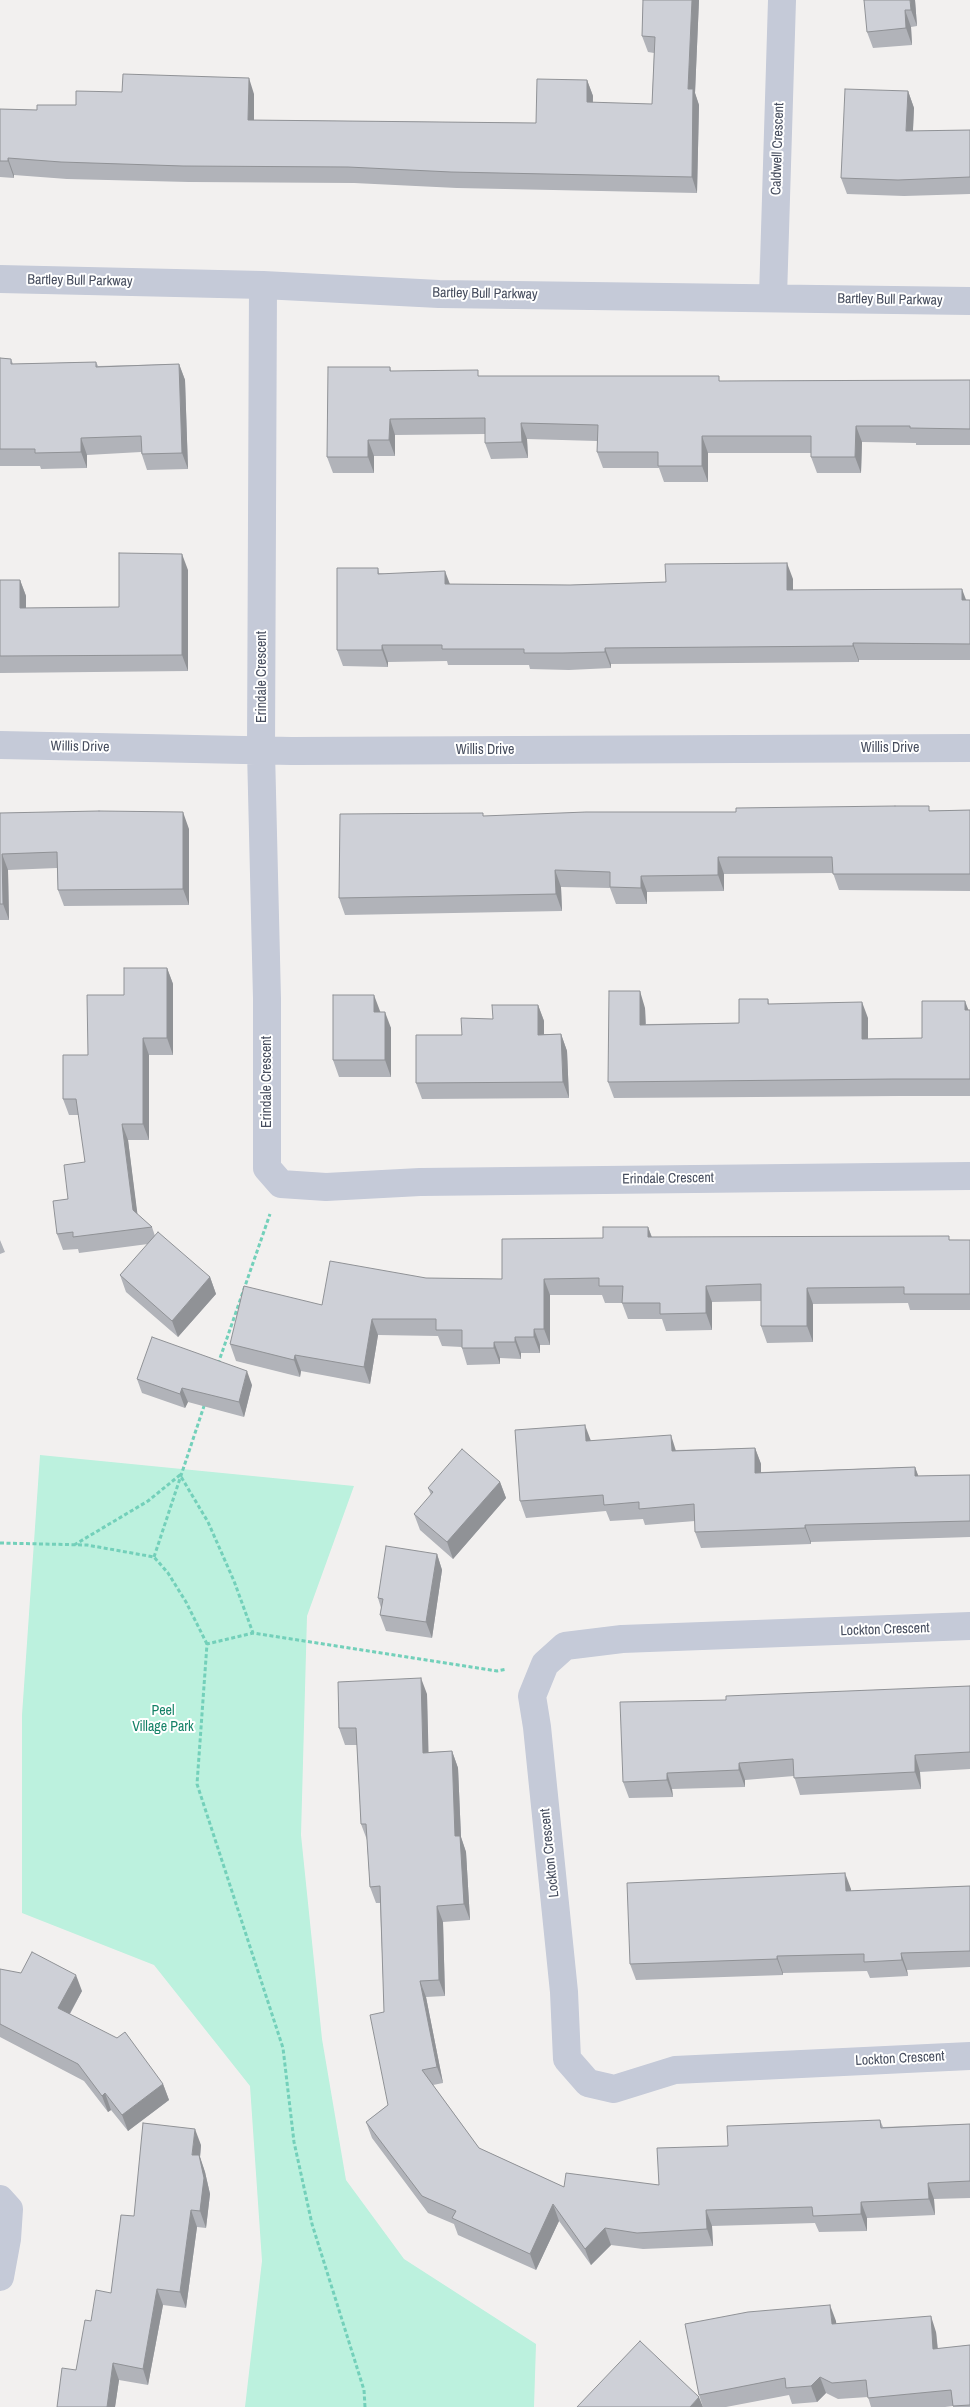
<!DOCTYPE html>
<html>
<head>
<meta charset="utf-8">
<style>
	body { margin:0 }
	canvas { display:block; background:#f2f0ef }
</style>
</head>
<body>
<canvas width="970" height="2407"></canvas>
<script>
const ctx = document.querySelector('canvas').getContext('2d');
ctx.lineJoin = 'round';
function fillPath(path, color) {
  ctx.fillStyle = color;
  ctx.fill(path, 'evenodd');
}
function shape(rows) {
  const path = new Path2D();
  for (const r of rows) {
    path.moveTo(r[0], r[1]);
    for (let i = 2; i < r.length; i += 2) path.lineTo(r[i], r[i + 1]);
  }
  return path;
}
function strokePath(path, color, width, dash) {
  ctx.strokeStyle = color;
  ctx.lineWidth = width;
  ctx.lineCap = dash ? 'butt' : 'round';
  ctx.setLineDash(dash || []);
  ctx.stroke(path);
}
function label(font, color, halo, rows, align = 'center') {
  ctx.font = font + ' "Archivo Narrow",sans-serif';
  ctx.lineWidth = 4;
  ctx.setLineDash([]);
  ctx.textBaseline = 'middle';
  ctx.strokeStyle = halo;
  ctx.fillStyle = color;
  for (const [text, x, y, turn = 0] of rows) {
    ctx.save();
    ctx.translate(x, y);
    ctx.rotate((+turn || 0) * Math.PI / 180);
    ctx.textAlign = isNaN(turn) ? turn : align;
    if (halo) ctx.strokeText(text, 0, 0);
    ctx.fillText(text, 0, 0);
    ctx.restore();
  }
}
const green = shape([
	[40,1455,354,1486,307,1616,301,1835,322,2039,346,2180,404,2259,536,2344,534,2407,245,2407,262,2261,250,2086,154,1965,22,1913,22,1715]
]);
const path = shape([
	[218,1364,270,1214],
	[0,1543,87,1545,154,1557,168,1573,186,1602,207,1644],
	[74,1545,148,1501,180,1475,208,1522,234,1581,253,1633],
	[154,1557,205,1403],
	[365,2407,364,2390,312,2224,294,2142,283,2048,197,1784,207,1644,253,1633,497,1671,507,1669]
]);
const minor = shape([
	[0,279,263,285,439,294,970,301],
	[263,285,261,751,267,999,267,1168,281,1184,326,1187,420,1182,970,1176],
	[773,297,782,0],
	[0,745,292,751,970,748],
	[970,1626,622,1639,565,1646,545,1664,532,1696,537,1727,564,1992,567,2059,588,2083,614,2089,675,2070,970,2056],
	[0,2199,9,2209,7,2239,0,2277]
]);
const wall = shape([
	[643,0,699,0,695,93,699,105,697,193,457,188,354,183,189,182,67,179,14,175,14,178,0,177,0,109,37,110,76,105,254,94,254,120,536,123,587,80,593,96,593,103,652,104,654,53,648,52,642,36],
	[915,0,917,26,911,27,912,45,873,48,867,32],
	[908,91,914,108,913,131,970,130,970,194,904,196,847,194,841,178],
	[0,358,11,359,13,364,96,362,98,366,179,364,185,380,188,469,147,470,141,452,87,455,87,468,41,469,40,466,0,466],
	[390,367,391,371,480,376,721,381,970,380,970,445,916,445,916,443,862,442,861,473,817,473,811,457,811,453,708,453,708,482,664,482,659,468,603,468,597,452,597,441,527,439,528,458,491,459,485,443,485,434,395,435,395,456,374,456,374,473,333,473,327,457],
	[378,568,379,573,450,584,570,585,793,579,793,590,970,600,970,660,859,660,859,662,611,664,611,668,569,670,530,669,529,665,448,665,447,661,388,662,388,667,343,666,337,650],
	[188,570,188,671,0,673,0,580,20,580,26,596,26,608,119,607],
	[970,810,970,891,839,890,833,873,724,874,724,891,647,892,647,904,616,904,610,888,561,887,562,911,345,915,339,898,484,816],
	[0,813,189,829,189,905,64,906,58,890,57,868,8,870,9,920,0,920],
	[167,968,173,984,173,1055,149,1055,149,1140,128,1140,137,1214,152,1227,155,1236,210,1277,216,1294,178,1337,126,1292,120,1275,148,1244,79,1253,78,1249,63,1250,57,1234,68,1199,85,1162,79,1115,69,1115,63,1099,88,1055,124,995],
	[768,999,769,1004,868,1018,868,1039,922,1038,968,1010,970,1010,970,1096,899,1096,614,1098,608,1082,645,1008,646,1024,739,1023],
	[538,1005,544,1021,544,1034,561,1034,567,1051,569,1098,422,1099,416,1083,462,1035,493,1019],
	[380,1011,391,1028,391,1077,339,1077,333,1060],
	[648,1227,652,1237,970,1240,970,1310,910,1310,908,1303,813,1304,813,1342,767,1343,761,1326,761,1301,712,1302,712,1330,666,1331,662,1319,628,1319,622,1303,605,1303,602,1295,550,1295,550,1345,540,1345,540,1353,521,1353,521,1359,500,1358,500,1364,467,1365,462,1348,462,1347,442,1346,438,1336,378,1335,370,1384,301,1371,300,1377,236,1361,230,1344,322,1305,426,1278,502,1279,603,1238],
	[0,1240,5,1252,0,1254],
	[137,1379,252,1385,244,1417,188,1402,185,1408,142,1393],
	[591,1441,676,1450,755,1448,761,1464,761,1472,915,1467,918,1476,970,1475,970,1537,811,1542,811,1544,701,1548,695,1532,695,1521,645,1525,643,1519,610,1521,606,1511,526,1518,520,1501],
	[500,1482,506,1498,453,1559,420,1530,414,1514,431,1495,428,1488],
	[437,1554,442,1570,432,1638,386,1631,380,1615,381,1608,378,1598],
	[970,1686,970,1769,920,1772,921,1789,800,1795,794,1776,745,1780,745,1787,672,1789,673,1797,629,1798,623,1782,726,1700],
	[427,1694,428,1752,452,1751,458,1768,461,1837,466,1852,470,1920,443,1922,445,1996,426,1997,443,2083,433,2085,479,2148,564,2187,659,2185,728,2146,880,2120,883,2127,970,2124,970,2198,934,2199,935,2215,867,2218,867,2231,819,2232,815,2223,712,2226,713,2246,643,2249,611,2245,591,2265,559,2221,536,2270,458,2235,454,2224,428,2213,372,2138,366,2122,388,2105,380,1903,376,1903,370,1887,367,1840,361,1824,357,1745,345,1745,339,1728],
	[970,1886,970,1967,907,1970,908,1976,870,1978,867,1971,783,1973,783,1975,636,1980,630,1964,851,1889,851,1891],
	[0,1969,82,1991,70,2014,163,2084,169,2100,128,2131,111,2110,108,2112,84,2081,0,2037],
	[201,2145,200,2157,205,2172,210,2194,206,2228,197,2227,186,2308,163,2305,148,2385,119,2380,115,2407,57,2407,76,2370,91,2321,111,2293,134,2216],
	[836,2321,836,2324,936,2332,938,2349,970,2345,970,2407,953,2407,953,2406,945,2407,871,2407,868,2397,838,2399,826,2393,817,2402,792,2404,789,2395,726,2407,703,2407,699,2395]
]);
const shadedWall = shape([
	[692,0,699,0,695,93,699,105,697,193,692,177,688,89],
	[910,0,915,0,917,26,911,10],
	[905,10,911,27,912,45,906,28],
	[249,78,254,94,254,136,248,120],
	[587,80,593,96,592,119,587,102],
	[908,91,914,108,912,148,906,131],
	[8,158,14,175,14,178,8,161],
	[179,364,185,380,188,469,182,453],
	[390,419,395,435,395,456,389,440],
	[521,423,527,439,528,458,522,442],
	[856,426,862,442,861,473,855,457],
	[702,436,708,453,708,482,702,466],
	[81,438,87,455,87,468,81,452],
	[368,440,374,456,374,473,368,457],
	[182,554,188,570,188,671,182,655],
	[787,563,793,579,793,607,787,590],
	[445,571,451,587,445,584],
	[20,580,26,596,26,624,20,608],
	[962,589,968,605,962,600],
	[853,643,859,660,859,662,853,646],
	[382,645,388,662,388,667,382,650],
	[605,648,611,664,611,668,605,652],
	[183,812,189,829,189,905,183,889],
	[2,854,8,870,9,920,3,904],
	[718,857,724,874,724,891,718,875],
	[555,870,561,887,562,911,556,894],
	[641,876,647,892,647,904,641,888],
	[167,968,173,984,173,1055,167,1038],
	[640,991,645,1008,646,1041,640,1025],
	[374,995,380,1011,379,1029,374,1012],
	[965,1001,970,1014,965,1010],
	[862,1002,868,1018,868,1055,862,1039],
	[538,1005,544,1021,544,1051,538,1035],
	[385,1012,391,1028,391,1077,385,1060],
	[561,1034,567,1051,569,1098,563,1082],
	[143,1038,149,1055,149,1140,143,1124],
	[122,1124,128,1140,139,1226,133,1210],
	[648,1227,654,1244,648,1237],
	[210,1277,216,1294,178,1337,172,1321],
	[544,1279,550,1295,550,1345,544,1329],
	[706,1286,712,1302,712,1330,706,1313],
	[807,1288,813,1304,813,1342,807,1326],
	[372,1319,378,1335,370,1384,364,1367],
	[534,1329,540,1345,540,1353,534,1337],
	[515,1337,521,1353,521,1359,515,1342],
	[494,1342,500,1358,500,1364,494,1348],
	[295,1355,301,1371,300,1377,294,1360],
	[247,1371,252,1385,244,1417,239,1402],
	[182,1388,188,1402,185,1408,180,1394],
	[585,1425,591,1441,586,1441],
	[671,1435,676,1451,672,1451],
	[755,1448,761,1464,761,1489,755,1473],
	[915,1467,921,1483,915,1476],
	[500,1482,506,1498,453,1559,447,1542],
	[805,1525,811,1542,811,1544,805,1528],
	[437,1554,442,1570,432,1638,426,1622],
	[421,1678,427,1694,429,1769,423,1753],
	[452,1751,458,1768,461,1837,466,1852,470,1920,464,1904,455,1836],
	[915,1755,920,1772,921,1789,915,1772],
	[739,1763,745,1780,745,1787,739,1770],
	[667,1773,672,1789,673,1797,667,1780],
	[845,1873,851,1889,852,1908,846,1891],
	[437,1906,443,1922,445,1996,439,1980],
	[901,1953,907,1970,908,1976,902,1960],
	[777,1956,783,1973,783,1975,777,1959],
	[76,1975,82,1991,64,2024,58,2008],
	[420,1981,426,1997,443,2083,437,2067],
	[163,2084,169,2100,128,2131,122,2115],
	[105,2093,111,2110,108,2112,102,2096],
	[195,2129,201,2145,200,2157,205,2172,210,2194,206,2228,200,2211,192,2155],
	[928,2183,934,2199,935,2215,929,2199],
	[861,2202,867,2218,867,2231,861,2214],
	[553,2204,559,2221,536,2270,530,2254],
	[191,2210,197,2227,186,2308,180,2292],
	[706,2210,712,2226,713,2246,707,2229],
	[605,2228,611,2245,591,2265,585,2249],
	[157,2289,163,2305,148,2385,143,2369],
	[830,2305,836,2321,838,2341,832,2324],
	[931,2316,936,2332,939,2365,933,2349],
	[113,2363,119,2380,115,2407,107,2407],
	[820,2377,826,2393,817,2402,811,2386],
	[699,2397,703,2407,690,2407]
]);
const building = shape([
	[643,0,692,0,688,89,693,89,692,177,451,172,348,167,183,166,61,162,8,158,8,161,0,161,0,109,37,110,37,105,76,105,76,91,122,92,123,74,249,78,248,120,536,123,537,79,587,80,587,102,652,104,655,37,642,36,643,0],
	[864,0,910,0,911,10,905,10,906,28,867,32,864,0],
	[845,89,908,91,906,131,970,130,970,177,898,180,841,178,845,89],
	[0,358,11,359,11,364,96,362,96,367,179,364,182,453,142,454,141,436,81,438,81,452,35,453,35,449,0,449,0,358],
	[328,367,390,367,390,371,478,370,478,376,719,376,719,381,970,380,970,429,910,428,910,426,856,426,855,457,811,457,811,436,702,436,702,466,658,466,658,452,597,452,598,425,521,423,522,442,485,443,485,418,390,419,389,440,368,440,368,457,327,457,328,367],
	[119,553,182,554,182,655,0,656,0,580,20,580,20,608,119,607,119,553],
	[787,563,787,590,962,589,962,600,970,600,970,644,853,643,853,646,605,648,605,652,563,653,524,653,524,649,442,649,442,645,382,645,382,650,337,650,337,568,378,568,378,574,445,571,445,584,570,585,666,582,665,564,787,563],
	[895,806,929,806,929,811,970,810,970,874,833,874,832,857,718,857,718,875,641,876,641,888,610,887,610,872,555,870,556,894,339,898,340,814,483,813,483,816,586,812,736,812,736,808,895,806],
	[99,811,183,812,183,889,58,890,57,852,2,854,3,904,0,904,0,813,99,811],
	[124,968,167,968,167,1038,143,1038,143,1124,122,1124,133,1210,152,1227,73,1237,73,1232,57,1234,53,1201,68,1199,64,1165,85,1162,76,1099,63,1099,63,1055,88,1055,87,995,124,995,124,968],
	[609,991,640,991,640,1025,739,1023,739,999,768,999,768,1004,862,1002,862,1039,922,1038,922,1001,965,1001,965,1010,970,1010,970,1079,893,1079,608,1082,609,991],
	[333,995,374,995,374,1012,385,1012,385,1060,333,1060,333,995],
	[492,1005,538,1005,538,1035,561,1034,563,1082,416,1083,416,1035,462,1035,461,1018,493,1019,492,1005],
	[603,1227,648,1227,648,1237,949,1236,949,1240,970,1240,970,1294,904,1294,904,1287,807,1288,807,1326,761,1326,761,1284,706,1286,706,1313,660,1314,660,1303,622,1303,623,1286,599,1286,599,1278,544,1279,544,1329,534,1329,534,1337,515,1337,515,1342,494,1342,494,1348,462,1348,462,1330,436,1330,436,1319,372,1319,364,1367,295,1355,294,1360,230,1344,244,1286,322,1305,330,1261,426,1278,502,1279,502,1239,603,1238,603,1227],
	[158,1232,210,1277,172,1321,120,1275,158,1232],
	[152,1337,247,1371,239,1402,182,1388,180,1394,137,1379,152,1337],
	[585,1425,586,1441,671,1435,672,1451,755,1448,755,1473,915,1467,915,1476,970,1475,970,1521,805,1525,805,1528,695,1532,694,1504,639,1509,639,1502,604,1505,603,1495,520,1501,515,1430,585,1425],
	[462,1449,500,1482,447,1542,414,1514,433,1492,428,1488,462,1449],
	[386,1546,437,1554,426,1622,380,1615,383,1599,378,1598,386,1546],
	[421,1678,423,1753,452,1751,455,1836,460,1836,464,1904,437,1906,439,1980,420,1981,437,2067,422,2070,479,2148,564,2187,566,2173,659,2185,657,2148,728,2146,727,2126,880,2120,881,2128,970,2124,970,2181,928,2183,929,2199,861,2202,861,2214,813,2216,812,2207,706,2210,707,2229,637,2233,605,2228,585,2249,553,2204,530,2254,452,2218,456,2211,422,2196,366,2122,388,2105,370,2015,384,2012,380,1886,370,1887,366,1824,361,1824,356,1728,339,1728,338,1682,421,1678],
	[970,1686,970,1752,915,1755,915,1772,794,1778,793,1759,739,1763,739,1770,667,1773,667,1780,623,1782,620,1702,726,1700,726,1696,970,1686],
	[845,1873,846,1891,970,1886,970,1951,901,1953,902,1960,864,1962,864,1954,777,1956,777,1959,630,1964,627,1883,845,1873],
	[32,1952,76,1975,58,2008,117,2038,125,2032,163,2084,122,2115,105,2093,102,2096,78,2064,0,2024,0,1969,21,1973,32,1952],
	[143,2123,195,2129,192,2155,199,2155,204,2178,200,2211,191,2210,180,2292,157,2289,143,2369,113,2363,107,2407,57,2407,62,2368,76,2370,85,2320,91,2321,96,2290,111,2293,121,2215,134,2216,143,2123],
	[830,2305,832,2324,931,2316,933,2349,970,2345,970,2405,953,2406,951,2390,868,2398,866,2380,832,2383,820,2377,811,2386,786,2388,785,2378,699,2395,685,2324,748,2312,830,2305],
	[640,2341,699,2397,690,2407,577,2407,640,2341]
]);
const streetNames = [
	["Caldwell Crescent",778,149,-88],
	["Bartley Bull Parkway",80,281,1],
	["Bartley Bull Parkway",485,294,1],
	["Bartley Bull Parkway",890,300,1],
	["Erindale Crescent",262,677,-90],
	["Willis Drive",80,747,1],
	["Willis Drive",890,748],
	["Willis Drive",485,750],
	["Erindale Crescent",267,1082,-90],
	["Erindale Crescent",668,1179,-1],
	["Lockton Crescent",885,1630,-2],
	["Lockton Crescent",550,1853,-96],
	["Lockton Crescent",900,2059,-3]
];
const parkNames = [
	["Peel",163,1711],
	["Village Park",163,1727]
];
fillPath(green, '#bcf1de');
strokePath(path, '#73d0ba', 3, [4, 2.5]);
strokePath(minor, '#c5cad8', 28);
fillPath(wall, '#b1b3b9');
fillPath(shadedWall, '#909296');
fillPath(building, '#ced0d7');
strokePath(building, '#909296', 1);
label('14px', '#464d5e', '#fff', streetNames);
label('14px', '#148267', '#fff', parkNames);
</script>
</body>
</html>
